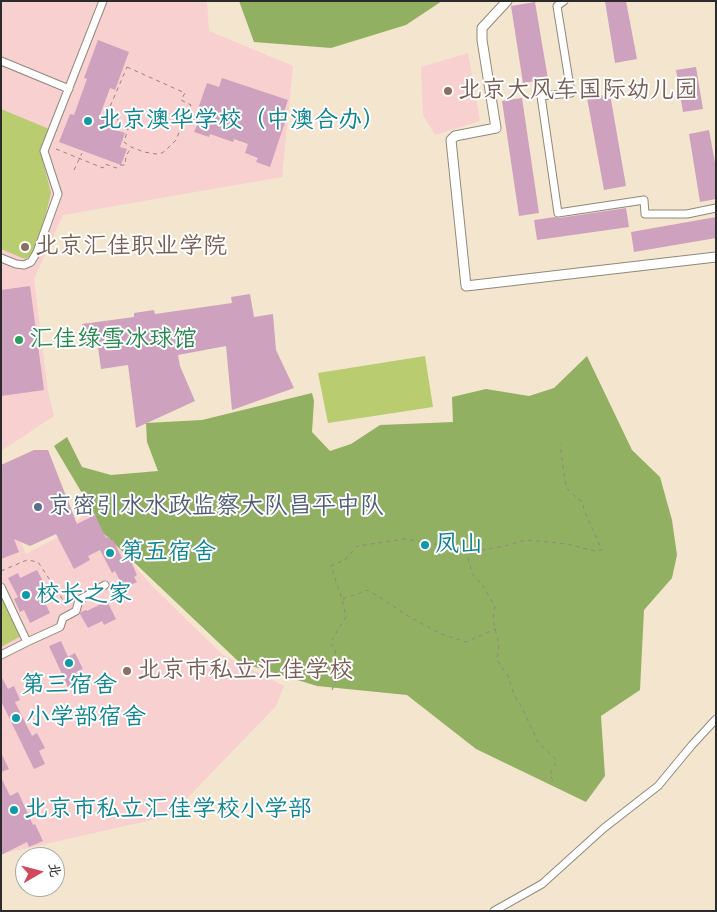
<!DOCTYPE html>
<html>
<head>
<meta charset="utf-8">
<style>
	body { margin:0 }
	#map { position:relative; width:717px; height:912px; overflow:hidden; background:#f4e6ce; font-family:Caveat,"LXGW WenKai TC",sans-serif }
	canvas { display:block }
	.frame { position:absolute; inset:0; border:2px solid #2b2b2b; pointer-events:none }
	.north { position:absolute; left:15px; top:847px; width:50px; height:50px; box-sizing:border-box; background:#fff; border:1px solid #aaa; border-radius:50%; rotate:82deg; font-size:14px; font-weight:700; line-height:20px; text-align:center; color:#2b2b2b }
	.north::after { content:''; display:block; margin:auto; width:18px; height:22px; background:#d1495b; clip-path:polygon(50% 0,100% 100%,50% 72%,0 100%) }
</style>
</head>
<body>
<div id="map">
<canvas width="717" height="912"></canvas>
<div class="frame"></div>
<div class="north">北</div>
</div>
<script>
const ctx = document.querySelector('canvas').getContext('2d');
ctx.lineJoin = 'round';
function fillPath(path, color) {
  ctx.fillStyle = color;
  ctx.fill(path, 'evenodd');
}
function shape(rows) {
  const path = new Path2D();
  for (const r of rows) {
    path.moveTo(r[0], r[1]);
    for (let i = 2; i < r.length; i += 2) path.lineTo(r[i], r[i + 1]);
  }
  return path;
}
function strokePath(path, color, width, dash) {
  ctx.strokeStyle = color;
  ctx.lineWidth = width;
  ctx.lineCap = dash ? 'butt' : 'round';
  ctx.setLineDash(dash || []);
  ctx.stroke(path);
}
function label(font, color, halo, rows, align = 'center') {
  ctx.font = font + ' Caveat,"LXGW WenKai TC",sans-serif';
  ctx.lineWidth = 4;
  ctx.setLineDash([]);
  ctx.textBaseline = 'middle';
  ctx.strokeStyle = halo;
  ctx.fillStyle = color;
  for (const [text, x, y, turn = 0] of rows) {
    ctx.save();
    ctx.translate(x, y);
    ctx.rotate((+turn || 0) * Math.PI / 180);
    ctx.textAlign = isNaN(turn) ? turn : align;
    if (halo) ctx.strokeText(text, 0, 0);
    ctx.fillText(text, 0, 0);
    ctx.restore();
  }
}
const built = shape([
	[1,1,207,1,209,31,293,66,282,177,63,215,34,279,48,392,54,416,1,451],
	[468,53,480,121,435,135,423,115,421,67],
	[1,499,26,554,64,534,87,511,153,587,223,655,284,686,276,706,170,816,1,854]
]);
const green = shape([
	[1,109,49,129,40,149,51,193,36,254,25,259,1,249],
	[425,356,433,407,328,423,318,373],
	[1,595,21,636,1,647]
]);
const forest = shape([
	[239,1,442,1,406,25,331,48,254,42],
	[587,356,632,450,660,477,672,520,677,555,672,578,644,610,640,690,601,716,605,776,586,802,476,749,407,695,317,686,239,662,100,530,95,515,54,446,67,437,82,467,111,475,158,471,147,442,146,423,202,420,312,393,314,401,312,432,330,451,351,444,380,425,453,422,452,397,486,389,529,396,554,388]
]);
const building = shape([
	[605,1,626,1,637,59,615,63],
	[535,2,548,79,523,83,511,6],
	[98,40,129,52,115,90,110,88,100,115,110,119,108,124,116,127,115,130,125,133,120,147,127,149,121,165,59,142,70,114,74,115,87,79,84,78],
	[696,67,703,109,683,112,676,70],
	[222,78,288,100,284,112,288,113,270,167,256,162,258,158,245,153,248,144,234,139,233,142,210,134,209,137,194,132,197,125,193,123,207,83,219,87],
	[610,94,626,186,604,190,587,98],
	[522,98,539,213,519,216,502,101],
	[709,130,716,168,716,199,700,202,689,134],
	[626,208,629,227,537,240,534,220,555,217,559,218],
	[716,217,716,238,634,252,631,232],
	[30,286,44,390,1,396,1,290],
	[250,294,254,317,273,314,276,350,294,388,232,410,226,346,178,355,180,366,195,401,136,428,128,365,101,369,97,340,85,342,82,324,134,317,134,313,154,310,155,314,232,303,231,297],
	[34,450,48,450,77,524,95,515,106,538,109,536,111,541,113,540,122,558,125,557,127,561,130,559,137,575,134,577,137,582,120,590,117,585,121,583,115,571,112,573,100,550,88,556,90,560,74,569,56,534,30,546,14,539,19,552,1,559,1,465],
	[37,570,48,591,41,595,50,613,30,623,24,610,20,612,14,599,18,597,8,578,18,573,20,578],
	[107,601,116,619,104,625,102,621,88,628,80,614,81,612,86,610,87,611],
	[61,641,68,657,75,653,83,669,76,672,81,683,69,689,49,646],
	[1,676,8,689,14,686,20,700,15,702,32,736,37,733,45,748,39,751,45,764,34,769,1,701],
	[1,753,9,769,1,772],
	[1,777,10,796,18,792,33,825,35,824,43,841,29,847,27,842,1,855]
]);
const path = shape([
	[127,67,185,93,181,100,191,105,188,114,184,113,182,117,185,118,176,140,166,150,162,153,156,154,144,152,131,147,124,142,128,129,121,127,122,121,114,119,115,112,109,109,127,67],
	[188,114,195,116],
	[56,149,103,168,105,164,116,168,121,165,125,165,126,156,131,148],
	[74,170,82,153],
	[466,550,472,573,483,586,495,607,493,619,499,645,497,660,508,676,514,695,521,706,538,742,557,761,550,774,553,781],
	[1,571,27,560,38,562,67,606],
	[343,599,368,590,410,617,441,634,466,642,496,629],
	[332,690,342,666,336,658,335,649,330,643,346,617,342,599,331,566,346,559,357,546,405,539,477,551,504,546,526,540,567,544,595,551,602,550,584,510,583,502,577,498,566,487,560,444]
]);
const minor = shape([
	[564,1,557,6,571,93,541,96,558,213,644,200,645,214,687,214,716,208],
	[1,61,69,89],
	[1,258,16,264,24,265,31,262,37,252,58,194,44,151,103,1],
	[1,587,27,642,1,655],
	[27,642,60,627,63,618,76,611,79,600,105,585],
	[494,911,542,884,604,828,658,786,692,745,716,719]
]);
const tertiary = shape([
	[507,1,482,28,482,40,496,128,455,136,451,140,466,286,716,257]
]);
const markers = [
	[448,91,5,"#8d6e63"],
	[88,121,5,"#0f9aa8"],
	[25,247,5,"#8d6e63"],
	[19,340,5,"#2e9e5b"],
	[38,507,5,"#5c6f8a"],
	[425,545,5,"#0f9aa8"],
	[110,553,5,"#0f9aa8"],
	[26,595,5,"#0f9aa8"],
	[69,663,5,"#0f9aa8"],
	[127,671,5,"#8d6e63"],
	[16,718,5,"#0f9aa8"],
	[14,810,5,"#0f9aa8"]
];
const educationNames = [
	["北京大风车国际幼儿园",458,91],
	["北京汇佳职业学院",35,247],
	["北京市私立汇佳学校",137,671]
];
const cultureNames = [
	["北京澳华学校（中澳合办）",98,121],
	["凤山",435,545],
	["第五宿舍",120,553],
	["校长之家",36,595],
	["第三宿舍",69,686,"center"],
	["小学部宿舍",26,718],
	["北京市私立汇佳学校小学部",24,810]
];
const leisureNames = [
	["汇佳绿雪冰球馆",29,340]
];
const serviceNames = [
	["京密引水水政监察大队昌平中队",48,507]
];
fillPath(built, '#f7d0cf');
fillPath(green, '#b9cc70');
fillPath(forest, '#92b062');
fillPath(building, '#cea1be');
strokePath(minor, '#90887c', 9);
strokePath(tertiary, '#90887c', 11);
strokePath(path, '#90887c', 1, [4, 4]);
strokePath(minor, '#fff', 7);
strokePath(tertiary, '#fff', 9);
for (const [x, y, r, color] of markers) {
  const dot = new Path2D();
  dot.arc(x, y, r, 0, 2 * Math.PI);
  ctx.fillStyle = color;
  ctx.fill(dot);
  strokePath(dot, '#fff', 2);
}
label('24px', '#785e54', '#fff', educationNames, 'left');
label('24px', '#0d838f', '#fff', cultureNames, 'left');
label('24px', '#27864d', '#fff', leisureNames, 'left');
label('24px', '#4e5e75', '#fff', serviceNames, 'left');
</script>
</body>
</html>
